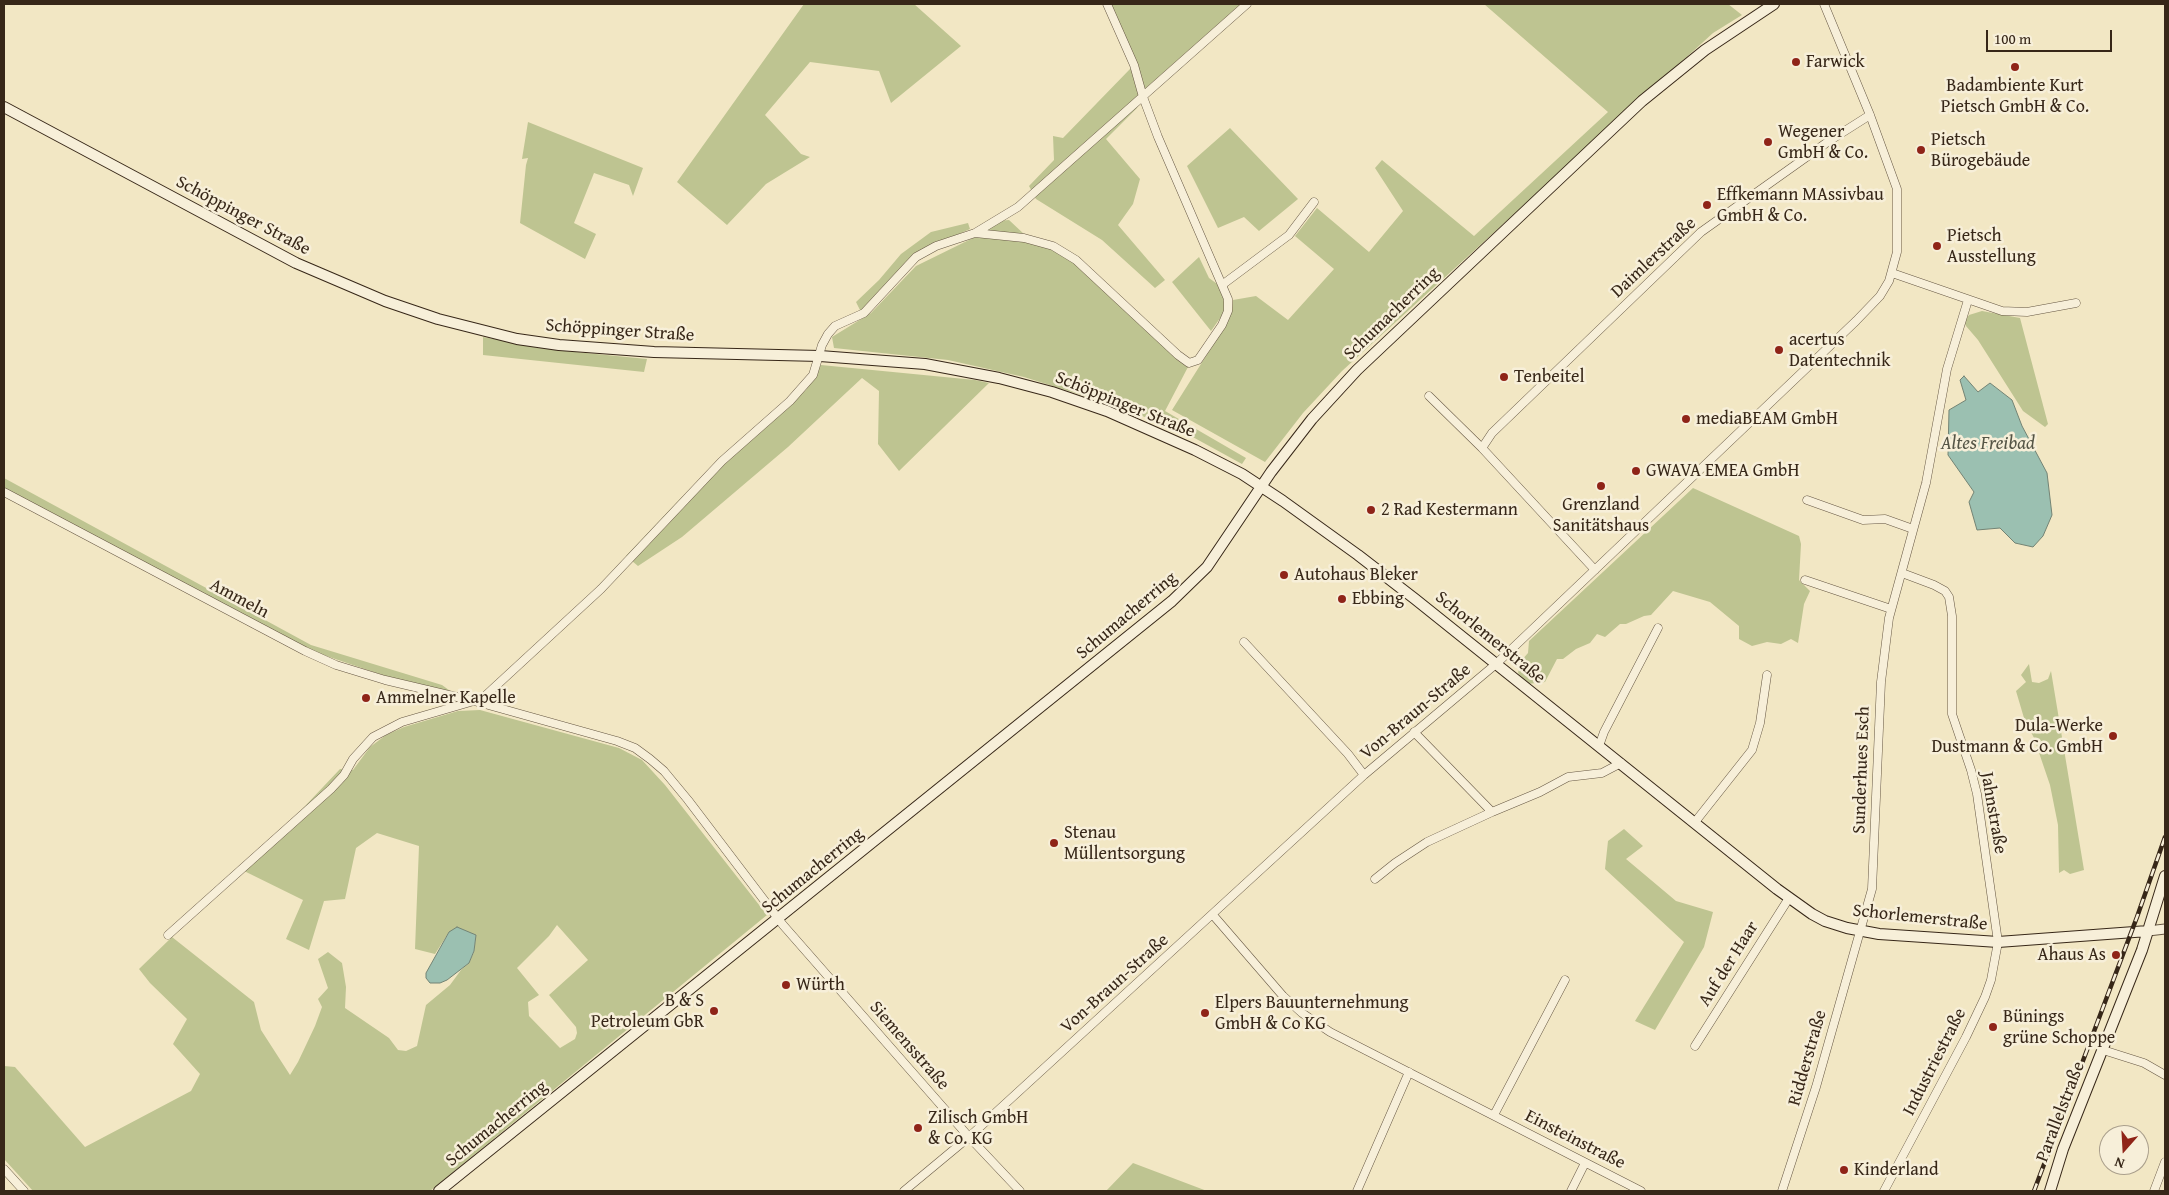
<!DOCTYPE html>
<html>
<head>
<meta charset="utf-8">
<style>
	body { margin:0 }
	#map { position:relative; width:2169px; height:1195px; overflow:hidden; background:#f2e7c4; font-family:"Gentium Book Plus",serif }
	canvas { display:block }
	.frame { position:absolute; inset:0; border:5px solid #372718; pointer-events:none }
	.north { position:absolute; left:2099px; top:1125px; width:50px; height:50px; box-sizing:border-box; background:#f7efd9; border:1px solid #aa9f8c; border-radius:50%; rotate:199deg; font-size:14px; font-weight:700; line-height:20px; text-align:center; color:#372718 }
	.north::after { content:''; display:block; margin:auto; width:18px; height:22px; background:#8f2418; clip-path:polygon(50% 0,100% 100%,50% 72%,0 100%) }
	.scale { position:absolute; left:1986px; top:30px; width:126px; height:22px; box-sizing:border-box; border:2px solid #372718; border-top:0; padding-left:6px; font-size:15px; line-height:18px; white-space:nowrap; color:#372718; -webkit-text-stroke:4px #f7efd9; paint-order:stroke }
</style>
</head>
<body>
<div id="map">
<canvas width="2169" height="1195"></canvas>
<div class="frame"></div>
<div class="north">N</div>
<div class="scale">100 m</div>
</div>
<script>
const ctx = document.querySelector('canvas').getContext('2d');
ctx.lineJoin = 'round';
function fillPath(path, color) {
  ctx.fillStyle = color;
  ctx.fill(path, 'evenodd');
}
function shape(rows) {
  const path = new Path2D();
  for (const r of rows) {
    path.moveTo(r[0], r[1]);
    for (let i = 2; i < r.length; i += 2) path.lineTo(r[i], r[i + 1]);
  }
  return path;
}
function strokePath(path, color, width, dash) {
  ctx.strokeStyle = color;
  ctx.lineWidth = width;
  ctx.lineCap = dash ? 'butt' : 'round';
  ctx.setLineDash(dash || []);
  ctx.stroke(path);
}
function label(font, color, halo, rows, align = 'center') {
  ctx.font = font + ' "Gentium Book Plus",serif';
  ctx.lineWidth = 5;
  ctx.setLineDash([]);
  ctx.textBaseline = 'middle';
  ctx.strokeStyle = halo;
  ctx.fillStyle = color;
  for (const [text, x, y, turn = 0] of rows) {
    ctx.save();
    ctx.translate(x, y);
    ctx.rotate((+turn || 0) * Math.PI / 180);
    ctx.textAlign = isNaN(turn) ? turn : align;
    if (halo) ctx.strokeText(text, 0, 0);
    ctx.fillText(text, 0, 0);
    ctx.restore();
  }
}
const green = shape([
	[804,4,914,4,961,46,891,103,879,71,810,62,765,115,801,154,810,157,766,184,727,225,677,182],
	[1110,4,1241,4,1147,87,1137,108,1106,139,1140,179,1133,204,1118,225,1165,280,1155,288,1102,240,1036,199,1029,186,1054,160,1053,136,1063,138,1130,69,1139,67],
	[1484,4,1728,4,1742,15,1713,33,1342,371,1303,413,1265,462,1172,410,1228,321,1232,311,1233,300,1256,296,1288,320,1334,269,1295,236,1317,208,1369,252,1403,211,1375,168,1382,160,1474,236,1608,112],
	[528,122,643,168,633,196,629,185,594,173,574,223,596,234,585,259,520,223,526,165,528,158,522,159],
	[1230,128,1298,199,1259,231,1244,217,1218,228,1187,166],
	[1009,220,1025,235,1054,248,1088,273,1188,367,1165,411,1246,458,1242,464,1180,430,1107,403,1024,377,948,360,834,348,832,337,871,313,916,266,973,238,996,221],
	[968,223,970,229,919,252,861,312,856,302,879,280,901,254,931,232],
	[1199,257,1209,278,1220,286,1225,306,1223,314,1211,331,1172,282],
	[1982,311,2020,318,2048,424,2045,427,2023,411,1978,340,1966,326,1964,322,1969,315],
	[483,337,555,350,647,359,644,372,483,355],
	[821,365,975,380,989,383,899,471,878,444,879,391,862,378,788,447,682,537,638,566,626,556,681,498,806,390],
	[4,478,311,645,442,685,457,696,388,677,306,649,4,491],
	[1693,488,1799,536,1801,544,1799,580,1810,591,1804,604,1798,643,1791,639,1781,644,1767,642,1752,646,1739,639,1739,626,1710,602,1673,591,1651,615,1644,616,1626,624,1620,624,1605,637,1597,634,1590,643,1576,649,1563,659,1557,659,1545,682,1527,684,1518,673,1521,661,1528,653,1529,641],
	[2029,664,2032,682,2039,683,2048,679,2051,671,2084,870,2070,874,2064,870,2059,873,2058,825,2050,785,2034,738,2024,718,2016,691,2026,682,2021,675],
	[480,710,619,748,642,760,665,785,767,915,430,1191,33,1191,4,1159,4,1066,15,1067,85,1147,191,1091,200,1074,173,1044,187,1019,150,983,139,969,172,937,254,1002,261,1030,290,1075,298,1062,315,1026,322,1007,318,999,328,988,318,959,328,952,342,963,346,987,345,1008,389,1038,398,1050,406,1051,417,1046,426,1005,450,985,461,970,469,963,474,952,476,935,449,932,435,954,415,949,419,846,377,833,356,848,345,899,324,901,309,950,286,939,303,900,238,868,290,822,340,769,353,770,370,747,386,735,404,727,458,711],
	[557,925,588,960,549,995,576,1027,577,1033,575,1039,560,1048,529,1016,528,1002,539,995,517,968,549,936],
	[1624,829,1643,846,1626,859,1676,901,1713,912,1704,947,1655,1030,1635,1021,1684,942,1605,869,1608,841],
	[1133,1163,1207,1191,1106,1191]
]);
const water = shape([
	[1964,376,1978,392,1990,383,2012,400,2022,426,2047,473,2052,515,2043,536,2033,547,2015,543,2000,528,1977,530,1969,502,1974,492,1948,455,1949,410,1966,400,1960,380,1964,376],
	[457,927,476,935,474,951,469,963,447,980,440,983,430,983,426,978,426,973,449,932,457,927]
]);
const minor = shape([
	[975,233,1024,238,1053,246,1076,260,1178,355,1189,363,1198,360,1222,325,1228,311,1228,299,1158,137,1143,97,1134,65,1107,4],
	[1892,273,2002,311,2027,312,2076,303],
	[1222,285,1289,235,1314,202],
	[1429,396,1482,448,1595,570],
	[1482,448,1492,433,1701,232,1829,141,1870,115],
	[4,492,305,651,336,665,385,680,474,701,617,741,635,748,650,759,664,771,688,800,783,925,969,1137,1020,1191],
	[1807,500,1863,520,1885,519,1913,529],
	[1805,580,1891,609],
	[1244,642,1348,754,1364,775],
	[1414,732,1492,812],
	[1599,746,1604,732,1658,628],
	[1695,822,1752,750,1760,723,1767,675],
	[1375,879,1395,863,1427,842,1492,812,1540,792,1568,777,1602,773,1621,763],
	[1213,915,1283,996,1302,1013,1330,1032,1641,1191],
	[168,935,331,789,344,775,353,759,373,737,402,722,474,701,485,696,601,589,722,461,790,401,813,375,822,345,828,334,835,326,864,313,916,257,936,246,975,233,1018,207,1247,4],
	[1695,1046,1789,898],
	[2103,1050,2144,1063,2165,1075],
	[1494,1115,1565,980],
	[4,1169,24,1191],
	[904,1191,969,1137,1364,775,1496,664,1856,321,1880,296,1889,281,1897,252,1897,189,1870,115,1824,4],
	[1357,1191,1409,1072],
	[1571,1191,1585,1163],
	[1782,1191,1816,1087,1872,889,1881,682,1889,618,1926,483,1947,369,1968,300],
	[1884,1191,1966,1037,1985,997,1991,980,1998,942,1977,794,1971,770,1952,714,1952,616,1949,597,1945,591,1934,585,1902,573],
	[2154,1191,2165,1162]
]);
const tertiary = shape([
	[2148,931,2165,929]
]);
const secondary = shape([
	[4,107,296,263,385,301,438,319,517,339,559,345,654,352,820,356,925,364,999,378,1052,392,1107,411,1195,450,1242,474,1283,501,1358,555,1415,599,1777,889,1812,914,1825,921,1847,928,1879,934,1998,942,2148,931],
	[439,1191,1172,601,1207,567,1271,472,1312,419,1357,370,1642,101,1705,50,1774,4],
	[2050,1191,2063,1149,2142,950,2165,876]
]);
const rail = shape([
	[2034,1191,2137,917,2165,837]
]);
const markers = [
	[1796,62,5,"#8f2418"],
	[2015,67,5,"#8f2418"],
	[1768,142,5,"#8f2418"],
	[1921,150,5,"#8f2418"],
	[1707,205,5,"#8f2418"],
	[1937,246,5,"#8f2418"],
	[1779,350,5,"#8f2418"],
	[1504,377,5,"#8f2418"],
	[1686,419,5,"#8f2418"],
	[1636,471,5,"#8f2418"],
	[1601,486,5,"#8f2418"],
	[1371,510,5,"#8f2418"],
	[1284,575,5,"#8f2418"],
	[1342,599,5,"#8f2418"],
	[366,698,5,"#8f2418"],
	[2113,736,5,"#8f2418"],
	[1054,843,5,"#8f2418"],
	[2116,955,5,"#8f2418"],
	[786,985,5,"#8f2418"],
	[714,1011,5,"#8f2418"],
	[1205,1013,5,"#8f2418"],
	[1993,1027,5,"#8f2418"],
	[918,1128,5,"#8f2418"],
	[1844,1170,5,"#8f2418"]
];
const poiNames = [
	["Farwick",1806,62],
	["Badambiente Kurt",2015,86,"center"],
	["Pietsch GmbH & Co.",2015,107,"center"],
	["Wegener",1778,132],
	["GmbH & Co.",1778,153],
	["Pietsch",1931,140],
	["Bürogebäude",1931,161],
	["Effkemann MAssivbau",1717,195],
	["GmbH & Co.",1717,216],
	["Pietsch",1947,236],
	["Ausstellung",1947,257],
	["acertus",1789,340],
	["Datentechnik",1789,361],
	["Tenbeitel",1514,377],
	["mediaBEAM GmbH",1696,419],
	["GWAVA EMEA GmbH",1646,471],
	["Grenzland",1601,505,"center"],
	["Sanitätshaus",1601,526,"center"],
	["2 Rad Kestermann",1381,510],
	["Autohaus Bleker",1294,575],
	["Ebbing",1352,599],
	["Ammelner Kapelle",376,698],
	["Dula-Werke",2103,726,"right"],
	["Dustmann & Co. GmbH",2103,747,"right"],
	["Stenau",1064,833],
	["Müllentsorgung",1064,854],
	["Ahaus As",2106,955,"right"],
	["Würth",796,985],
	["B & S",704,1001,"right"],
	["Petroleum GbR",704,1022,"right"],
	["Elpers Bauunternehmung",1215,1003],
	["GmbH & Co KG",1215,1024],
	["Bünings",2003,1017],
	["grüne Schoppe",2003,1038],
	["Zilisch GmbH",928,1118],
	["& Co. KG",928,1139],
	["Kinderland",1854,1170]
];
const streetNames = [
	["Schöppinger Straße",243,216,28],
	["Daimlerstraße",1654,258,-43],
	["Schumacherring",1392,314,-44],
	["Schöppinger Straße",620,331,4],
	["Schöppinger Straße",1125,405,22],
	["Ammeln",239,599,28],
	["Schumacherring",1127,616,-40],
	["Schorlemerstraße",1490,638,39],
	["Von-Braun-Straße",1416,712,-40],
	["Sunderhues Esch",1862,770,-88],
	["Jahnstraße",1993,813,80],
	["Schumacherring",813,871,-39],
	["Schorlemerstraße",1920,918,6],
	["Auf der Haar",1729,964,-58],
	["Von-Braun-Straße",1115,984,-42],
	["Siemensstraße",909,1046,49],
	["Ridderstraße",1808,1058,-74],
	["Industriestraße",1935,1062,-63],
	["Parallelstraße",2061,1112,-69],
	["Schumacherring",497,1124,-39],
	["Einsteinstraße",1575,1140,27]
];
const waterNames = [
	["Altes Freibad",1988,444]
];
fillPath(green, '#bec491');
fillPath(water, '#9bc0b1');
strokePath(water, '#738374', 1);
strokePath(minor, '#665743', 9);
strokePath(tertiary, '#665743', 11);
strokePath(secondary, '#372718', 12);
strokePath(minor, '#f7efd9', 8);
strokePath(tertiary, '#f7efd9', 9);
strokePath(secondary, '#f7efd9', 10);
strokePath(rail, '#372718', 4.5);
strokePath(rail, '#f7efd9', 2.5, [8]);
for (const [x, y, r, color] of markers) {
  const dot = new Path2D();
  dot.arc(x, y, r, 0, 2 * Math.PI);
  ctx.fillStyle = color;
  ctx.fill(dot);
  strokePath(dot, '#f7efd9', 2);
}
label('18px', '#372718', '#f7efd9', poiNames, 'left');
label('18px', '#372718', '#f7efd9', streetNames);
label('italic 19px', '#555546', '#f7efd9', waterNames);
</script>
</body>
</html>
